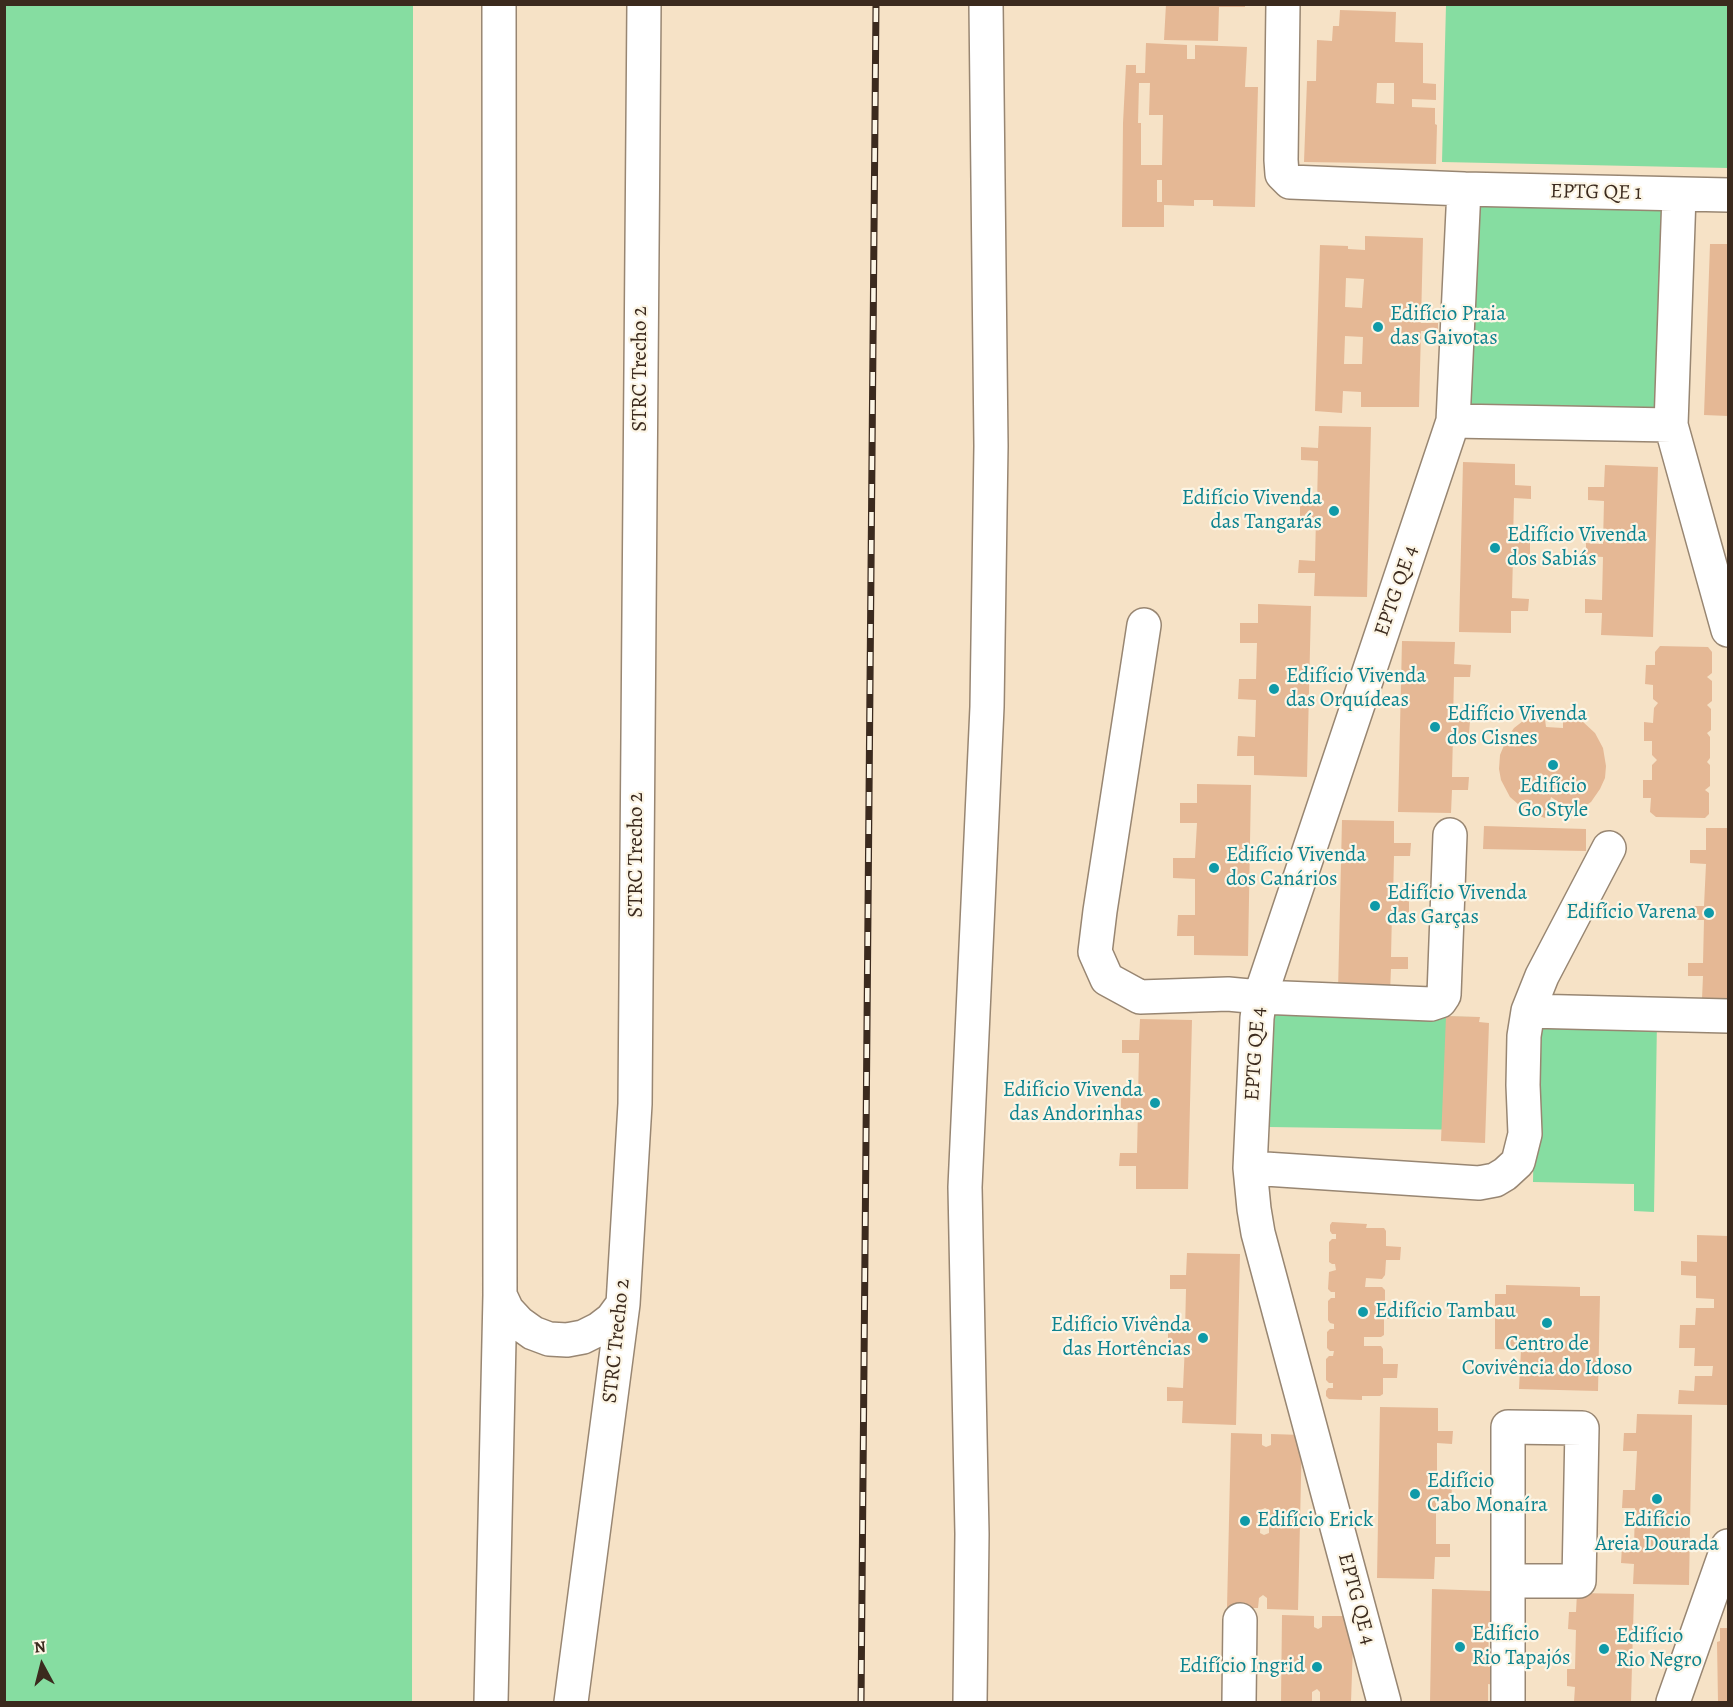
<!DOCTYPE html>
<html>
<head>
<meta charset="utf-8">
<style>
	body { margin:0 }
	#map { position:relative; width:1733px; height:1707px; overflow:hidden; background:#f6e2c6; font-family:Alegreya,serif }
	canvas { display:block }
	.frame { position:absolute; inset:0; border:6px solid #3b2a1e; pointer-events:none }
	.north { position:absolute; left:12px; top:1635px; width:60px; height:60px; -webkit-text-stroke:4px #fcf5e5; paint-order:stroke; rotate:353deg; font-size:16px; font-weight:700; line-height:24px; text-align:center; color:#3b2a1e }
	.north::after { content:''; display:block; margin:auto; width:21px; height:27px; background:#3b2a1e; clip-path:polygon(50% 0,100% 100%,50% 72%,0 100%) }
</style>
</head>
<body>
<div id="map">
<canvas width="1733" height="1707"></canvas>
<div class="frame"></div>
<div class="north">N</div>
</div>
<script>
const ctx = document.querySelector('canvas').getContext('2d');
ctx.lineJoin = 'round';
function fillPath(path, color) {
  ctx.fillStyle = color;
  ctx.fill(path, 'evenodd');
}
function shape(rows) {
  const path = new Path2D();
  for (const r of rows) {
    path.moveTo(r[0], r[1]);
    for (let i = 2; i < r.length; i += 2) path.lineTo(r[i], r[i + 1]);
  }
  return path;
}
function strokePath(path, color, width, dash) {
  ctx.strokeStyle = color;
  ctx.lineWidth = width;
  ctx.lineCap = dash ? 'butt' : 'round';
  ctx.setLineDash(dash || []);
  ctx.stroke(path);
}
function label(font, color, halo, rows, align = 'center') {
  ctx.font = font + ' Alegreya,serif';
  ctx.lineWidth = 4.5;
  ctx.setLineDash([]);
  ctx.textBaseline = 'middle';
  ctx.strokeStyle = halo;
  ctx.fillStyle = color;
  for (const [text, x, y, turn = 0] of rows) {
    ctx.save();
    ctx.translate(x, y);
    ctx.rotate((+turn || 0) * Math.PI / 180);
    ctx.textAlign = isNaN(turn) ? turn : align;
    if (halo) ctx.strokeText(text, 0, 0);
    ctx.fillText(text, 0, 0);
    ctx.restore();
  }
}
const green = shape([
	[5,4,413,5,412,1702,5,1702],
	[1446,5,1728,5,1728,168,1442,162],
	[1472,200,1669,207,1662,418,1464,411],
	[1273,1015,1474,1017,1474,1130,1269,1127],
	[1536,1019,1657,1020,1654,1212,1634,1211,1634,1184,1533,1182]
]);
const building = shape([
	[1166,4,1245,4,1245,7,1219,7,1218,41,1164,40],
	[1340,10,1396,12,1395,42,1423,43,1423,83,1436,84,1436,100,1412,99,1412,107,1435,108,1435,124,1437,125,1436,164,1304,162,1307,81,1316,81,1317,40,1332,41,1333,26,1339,26],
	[1377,83,1394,83,1394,104,1376,103],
	[1146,43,1187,45,1187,59,1195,59,1195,45,1247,47,1245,87,1258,87,1255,207,1213,206,1213,200,1194,200,1194,206,1164,205,1164,227,1122,227,1123,123,1126,65,1136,65,1136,73,1145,73],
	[1139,83,1150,83,1149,115,1163,115,1162,165,1141,165,1141,123,1138,123],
	[1157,180,1162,180,1162,202,1157,202],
	[1365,236,1423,238,1421,323,1438,323,1438,331,1421,331,1419,407,1361,407,1361,392,1343,391,1342,413,1315,411,1320,245,1348,246,1348,249,1365,250],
	[1346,278,1364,279,1362,308,1345,307],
	[1345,336,1363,337,1362,364,1344,364],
	[1710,244,1728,244,1728,416,1704,415],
	[1319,426,1371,427,1367,597,1314,596,1315,573,1298,573,1299,560,1315,561,1316,518,1300,517,1300,503,1317,504,1318,461,1301,460,1301,447,1318,448],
	[1463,462,1515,464,1515,485,1531,486,1531,499,1514,498,1513,542,1530,542,1530,555,1513,555,1512,598,1529,599,1528,611,1511,611,1511,633,1459,632],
	[1605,465,1658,467,1653,637,1601,635,1602,613,1585,613,1585,599,1602,600,1603,557,1586,556,1586,543,1603,544,1604,501,1588,500,1588,487,1604,487],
	[1258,604,1311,606,1307,777,1254,775,1254,756,1237,756,1238,736,1255,737,1256,700,1238,699,1239,679,1256,679,1257,643,1240,643,1240,623,1258,623],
	[1402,641,1455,642,1454,664,1471,665,1470,677,1454,677,1453,721,1470,721,1469,734,1453,734,1452,777,1469,777,1468,790,1452,790,1451,813,1398,812],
	[1660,646,1708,647,1712,652,1712,673,1707,677,1712,681,1712,701,1707,705,1711,709,1711,730,1707,733,1710,737,1710,758,1707,762,1710,765,1710,786,1705,790,1709,793,1709,814,1705,818,1656,817,1650,812,1651,798,1643,798,1643,780,1652,780,1652,765,1657,760,1652,755,1652,741,1644,741,1644,722,1653,723,1654,708,1658,703,1653,699,1653,685,1645,684,1646,665,1655,665,1655,652],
	[1544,712,1546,727,1563,728,1563,713,1582,721,1595,733,1603,748,1606,766,1605,778,1600,789,1591,802,1575,813,1551,797,1545,818,1527,812,1510,797,1501,780,1499,769,1500,755,1507,738,1514,728,1523,721],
	[1197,784,1251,785,1248,956,1194,955,1194,936,1177,936,1178,915,1195,915,1195,879,1173,878,1173,858,1195,858,1197,823,1180,823,1180,803,1197,803],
	[1342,820,1394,821,1394,843,1411,843,1410,856,1394,856,1393,900,1409,901,1409,913,1392,912,1391,957,1408,957,1408,969,1391,969,1390,992,1338,991],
	[1484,826,1586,829,1586,851,1483,849],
	[1706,828,1728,828,1728,999,1702,999,1703,976,1688,976,1688,963,1703,963,1704,920,1689,920,1690,906,1704,906,1706,864,1690,863,1690,850,1706,850],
	[1446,1016,1480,1017,1479,1022,1489,1023,1485,1143,1441,1141],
	[1140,1019,1192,1020,1188,1189,1136,1189,1136,1166,1119,1166,1120,1153,1137,1153,1138,1109,1121,1109,1121,1096,1138,1097,1139,1053,1122,1053,1122,1040,1139,1040],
	[1332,1222,1367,1224,1366,1228,1384,1228,1386,1231,1386,1246,1401,1247,1400,1260,1386,1260,1385,1275,1382,1279,1366,1278,1365,1287,1382,1287,1385,1290,1385,1306,1399,1306,1399,1319,1384,1319,1384,1335,1381,1337,1364,1337,1364,1346,1381,1346,1383,1349,1383,1364,1398,1364,1397,1378,1383,1378,1383,1394,1380,1396,1362,1396,1362,1400,1329,1399,1326,1396,1326,1391,1328,1388,1333,1388,1333,1383,1329,1383,1326,1380,1326,1359,1329,1356,1333,1356,1334,1351,1330,1351,1327,1348,1327,1332,1330,1329,1334,1329,1334,1324,1330,1323,1328,1320,1328,1301,1331,1298,1335,1298,1335,1292,1331,1292,1328,1289,1329,1272,1336,1270,1335,1264,1332,1264,1329,1262,1329,1242,1332,1239,1336,1239,1336,1234,1332,1234,1330,1231,1330,1225],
	[1697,1235,1728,1236,1728,1405,1678,1404,1679,1390,1694,1391,1695,1376,1712,1376,1713,1366,1694,1366,1695,1348,1679,1348,1680,1325,1695,1325,1696,1308,1714,1308,1714,1299,1696,1298,1696,1276,1681,1275,1681,1261,1697,1262],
	[1187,1253,1240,1254,1236,1425,1182,1423,1183,1401,1167,1401,1167,1387,1183,1388,1185,1345,1168,1344,1168,1331,1185,1332,1186,1289,1170,1289,1170,1275,1186,1275],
	[1506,1285,1580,1287,1580,1296,1600,1296,1598,1391,1519,1389,1521,1350,1495,1349,1495,1294,1506,1294],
	[1380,1407,1438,1408,1438,1431,1453,1431,1452,1444,1437,1443,1437,1487,1452,1487,1451,1501,1436,1500,1436,1544,1450,1544,1450,1557,1435,1557,1434,1579,1377,1578],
	[1637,1414,1692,1415,1689,1585,1633,1584,1634,1564,1621,1563,1622,1546,1634,1546,1635,1508,1622,1508,1623,1490,1635,1490,1637,1451,1623,1451,1624,1433,1636,1433],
	[1231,1433,1262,1434,1262,1445,1266,1447,1271,1445,1271,1434,1302,1435,1298,1610,1267,1609,1267,1598,1263,1595,1259,1598,1258,1608,1227,1608],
	[1265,1508,1269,1510,1269,1533,1264,1535,1260,1533,1261,1510],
	[1432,1589,1490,1591,1490,1610,1497,1610,1496,1628,1489,1627,1488,1667,1496,1667,1495,1685,1488,1684,1488,1702,1430,1702],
	[1577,1593,1634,1594,1631,1702,1574,1702,1575,1687,1567,1686,1567,1669,1575,1669,1576,1630,1568,1629,1569,1612,1576,1612],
	[1282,1615,1314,1616,1314,1627,1318,1629,1322,1627,1322,1616,1354,1616,1351,1702,1320,1702,1320,1692,1317,1689,1312,1692,1312,1702,1281,1702],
	[1720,1628,1728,1628,1728,1702,1718,1702,1717,1642,1720,1641]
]);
const minor = shape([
	[1283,4,1281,160,1282,174,1290,182,1464,189,1728,195],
	[1679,195,1671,425,1728,630],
	[1453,421,1671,425],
	[1144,625,1100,911,1095,952,1107,979,1140,997,1228,994,1260,997,1431,1004,1440,1001,1444,995,1450,835],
	[1528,1011,1728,1016],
	[1250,1168,1479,1183,1495,1180,1505,1174,1518,1162,1525,1134,1523,1085,1524,1036,1528,1011,1542,976,1609,848],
	[1508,1581,1508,1427,1582,1428,1579,1581,1508,1581,1508,1702],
	[970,1702,972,1534,965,1187,987,707,991,446,986,4],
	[1239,1702,1240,1620],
	[1384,1702,1258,1233,1254,1209,1250,1168,1257,1018,1260,997,1453,421,1464,189],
	[1673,1702,1728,1546]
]);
const major = shape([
	[500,1295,507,1310,519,1323,533,1333,549,1339,567,1340,583,1337,599,1329,612,1319,623,1304],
	[491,1702,500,1295,499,4],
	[571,1702,623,1304,635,1104,644,4]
]);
const rail = shape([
	[861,1702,876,4]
]);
const markers = [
	[1378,327,6,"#0f9aa8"],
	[1334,511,6,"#0f9aa8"],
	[1495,548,6,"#0f9aa8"],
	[1274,689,6,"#0f9aa8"],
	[1435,727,6,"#0f9aa8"],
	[1553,765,6,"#0f9aa8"],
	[1214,868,6,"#0f9aa8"],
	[1375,906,6,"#0f9aa8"],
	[1709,913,6,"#0f9aa8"],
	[1155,1103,6,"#0f9aa8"],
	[1363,1312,6,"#0f9aa8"],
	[1547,1323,6,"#0f9aa8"],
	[1203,1338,6,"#0f9aa8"],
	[1415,1494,6,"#0f9aa8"],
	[1657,1499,6,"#0f9aa8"],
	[1245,1521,6,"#0f9aa8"],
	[1460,1647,6,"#0f9aa8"],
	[1604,1649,6,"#0f9aa8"],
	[1317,1667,6,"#0f9aa8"]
];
const streetNames = [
	["EPTG QE 1",1596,193,1],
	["STRC Trecho 2",641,369,-90],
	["EPTG QE 4",1397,591,-71],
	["STRC Trecho 2",637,855,-90],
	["EPTG QE 4",1256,1054,-86],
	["STRC Trecho 2",617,1341,-84],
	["EPTG QE 4",1356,1599,75]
];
const cultureNames = [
	["Edifício Praia",1390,315],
	["das Gaivotas",1390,339],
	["Edifício Vivenda",1322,499,"right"],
	["das Tangarás",1322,523,"right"],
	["Edifício Vivenda",1507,536],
	["dos Sabiás",1507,560],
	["Edifício Vivenda",1286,677],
	["das Orquídeas",1286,701],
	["Edifício Vivenda",1447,715],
	["dos Cisnes",1447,739],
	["Edifício",1553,787,"center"],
	["Go Style",1553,811,"center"],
	["Edifício Vivenda",1226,856],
	["dos Canários",1226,880],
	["Edifício Vivenda",1387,894],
	["das Garças",1387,918],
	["Edifício Varena",1697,913,"right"],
	["Edifício Vivenda",1143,1091,"right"],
	["das Andorinhas",1143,1115,"right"],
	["Edifício Tambau",1375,1312],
	["Edifício Vivênda",1191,1326,"right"],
	["das Hortências",1191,1350,"right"],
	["Centro de",1547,1345,"center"],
	["Covivência do Idoso",1547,1369,"center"],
	["Edifício",1427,1482],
	["Cabo Monaíra",1427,1506],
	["Edifício Erick",1257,1521],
	["Edifício",1657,1521,"center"],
	["Areia Dourada",1657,1545,"center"],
	["Edifício",1472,1635],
	["Rio Tapajós",1472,1659],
	["Edifício",1616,1637],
	["Rio Negro",1616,1661],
	["Edifício Ingrid",1305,1667,"right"]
];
fillPath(green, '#86dda1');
fillPath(building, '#e5b895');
strokePath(minor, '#988672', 36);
strokePath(major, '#988672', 36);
strokePath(minor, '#fff', 33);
strokePath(major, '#fff', 33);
strokePath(rail, '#3b2a1e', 7);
strokePath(rail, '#fcf5e5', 4.5, [14]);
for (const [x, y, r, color] of markers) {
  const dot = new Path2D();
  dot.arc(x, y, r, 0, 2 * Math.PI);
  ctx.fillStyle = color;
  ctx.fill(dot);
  strokePath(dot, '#fcf5e5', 2);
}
label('21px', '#3b2a1e', '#fcf5e5', streetNames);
label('21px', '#0d838f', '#fcf5e5', cultureNames, 'left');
</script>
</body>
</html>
